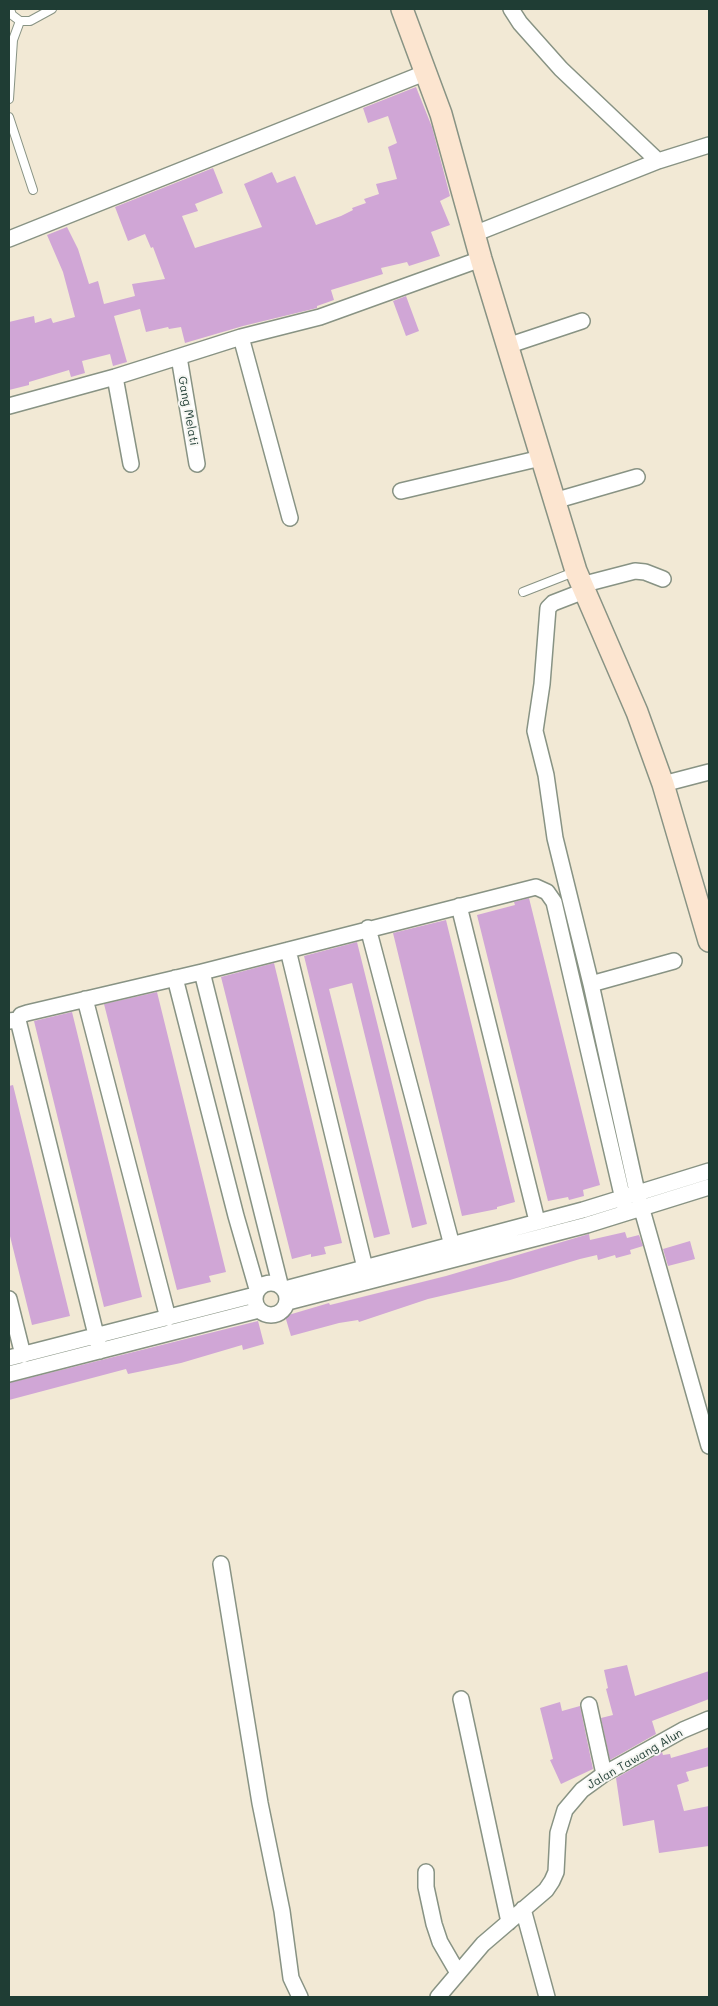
<!DOCTYPE html>
<html>
<head>
<meta charset="utf-8">
<style>
	body { margin:0 }
	#map { position:relative; width:718px; height:2006px; overflow:hidden; background:#f2e9d5; font-family:Mali,sans-serif }
	canvas { display:block }
	.frame { position:absolute; inset:0; border:10px solid #1f3d34; pointer-events:none }
</style>
</head>
<body>
<div id="map">
<canvas width="718" height="2006"></canvas>
<div class="frame"></div>
</div>
<script>
const ctx = document.querySelector('canvas').getContext('2d');
ctx.lineJoin = 'round';
function fillPath(path, color) {
  ctx.fillStyle = color;
  ctx.fill(path, 'evenodd');
}
function shape(rows) {
  const path = new Path2D();
  for (const r of rows) {
    if (r.length === 3) {
      path.moveTo(r[0] + r[2], r[1]);
      path.arc(r[0], r[1], r[2], 0, 2 * Math.PI);
      continue;
    }
    path.moveTo(r[0], r[1]);
    for (let i = 2; i < r.length; i += 2) path.lineTo(r[i], r[i + 1]);
  }
  return path;
}
function strokePath(path, color, width, dash) {
  ctx.strokeStyle = color;
  ctx.lineWidth = width;
  ctx.lineCap = dash ? 'butt' : 'round';
  ctx.setLineDash(dash || []);
  ctx.stroke(path);
}
function label(font, color, halo, rows, align = 'center') {
  ctx.font = font + ' Mali,sans-serif';
  ctx.lineWidth = 4;
  ctx.setLineDash([]);
  ctx.textBaseline = 'middle';
  ctx.strokeStyle = halo;
  ctx.fillStyle = color;
  for (const [text, x, y, turn = 0] of rows) {
    ctx.save();
    ctx.translate(x, y);
    ctx.rotate((+turn || 0) * Math.PI / 180);
    ctx.textAlign = isNaN(turn) ? turn : align;
    if (halo) ctx.strokeText(text, 0, 0);
    ctx.fillText(text, 0, 0);
    ctx.restore();
  }
}
const building = shape([
	[416,87,432,127,450,196,440,201,450,225,431,232,440,256,409,266,407,262,381,268,383,274,331,290,334,300,317,306,317,308,243,326,185,343,181,327,169,329,168,327,146,332,140,309,114,316,127,362,113,366,110,354,82,361,85,373,71,377,69,370,29,382,29,385,9,390,9,322,34,316,35,323,51,318,53,323,75,317,63,272,47,235,67,227,78,249,89,284,98,281,104,304,135,296,132,284,165,279,153,247,151,248,145,234,128,241,115,207,213,168,223,193,195,204,198,211,182,216,195,248,262,227,244,184,272,172,277,183,295,176,316,225,341,216,353,210,352,208,366,203,364,199,379,194,376,184,397,179,388,147,397,143,388,116,368,123,363,108],
	[406,296,419,331,406,336,393,301],
	[529,898,600,1185,583,1190,584,1196,569,1200,568,1197,548,1201,477,915,515,905,514,902],
	[446,920,515,1202,497,1207,497,1209,462,1216,393,933],
	[357,942,427,1224,412,1228,352,983,329,989,390,1234,374,1238,304,956],
	[274,963,342,1243,324,1247,326,1254,311,1257,311,1254,292,1259,221,977],
	[157,992,226,1272,209,1276,211,1282,177,1290,104,1004],
	[72,1012,142,1297,104,1307,34,1021],
	[13,1085,70,1316,32,1325,9,1232,9,1086],
	[625,1232,627,1238,639,1235,643,1246,630,1250,631,1254,616,1258,615,1255,598,1260,597,1255,580,1259,510,1280,428,1299,359,1322,358,1320,339,1323,291,1336,285,1316,329,1303,330,1305,446,1276,589,1234,590,1240],
	[690,1241,695,1259,668,1266,663,1249],
	[258,1321,264,1344,243,1350,242,1345,181,1363,128,1374,126,1369,9,1400,9,1383],
	[627,1665,635,1696,709,1671,709,1699,652,1721,656,1734,610,1760,601,1718,613,1715,606,1689,608,1688,604,1670],
	[560,1702,562,1711,580,1706,593,1769,561,1784,550,1760,553,1759,540,1708],
	[709,1747,709,1766,686,1772,689,1781,677,1785,684,1811,709,1806,709,1846,659,1853,654,1820,623,1826,616,1778,662,1752,663,1755,670,1754,671,1758]
]);
const lane = shape([
	[10,9,12,15,20,21,30,21,52,9],
	[9,99,13,40,20,21],
	[9,117,33,190],
	[523,592,574,572]
]);
const street = shape([
	[511,9,520,23,561,69,658,161],
	[474,234,658,161,709,145],
	[9,239,427,72],
	[241,337,290,518],
	[507,346,582,321],
	[179,357,197,464],
	[115,377,131,464],
	[9,406,115,377,241,337,320,317,481,259],
	[401,491,541,458],
	[554,501,637,477],
	[581,585,635,571,645,572,663,579],
	[584,591,553,603,548,608,542,684,535,731,546,775,555,838,591,984,637,1192,709,1446],
	[663,784,709,772],
	[459,906,537,1221],
	[368,928,454,1253],
	[288,950,365,1268],
	[202,972,280,1284],
	[175,978,236,1216,257,1289],
	[591,984,674,961],
	[85,999,168,1318],
	[18,1020,100,1351],
	[9,1021,18,1020,21,1015,27,1013,202,972,536,887,547,892,554,902,626,1212],
	[271,1299,16],
	[285,1289,583,1210,709,1171],
	[9,1299,23,1355],
	[288,1302,587,1225,709,1187],
	[9,1358,255,1295],
	[9,1374,259,1310],
	[221,1564,260,1803,282,1911,291,1978,300,1997],
	[461,1699,509,1922],
	[589,1705,604,1774],
	[426,1872,426,1887,434,1924,440,1942,458,1973],
	[523,1909,547,1997],
	[438,1997,483,1944,546,1890,552,1881,556,1872,558,1833,565,1810,582,1790,604,1774,683,1730,709,1719]
]);
const secondary = shape([
	[402,9,441,114,481,259,576,571,637,712,663,784,709,941]
]);
const streetNames = [
	["Gang Melati",188,411,80],
	["Jalan Tawang Alun",635,1759,-30]
];
fillPath(building, '#d0a6d6');
strokePath(lane, '#889384', 10);
strokePath(street, '#889384', 18);
strokePath(secondary, '#889384', 24);
strokePath(lane, '#fff', 8);
strokePath(street, '#fff', 15);
strokePath(secondary, '#fce5d0', 21);
label('12px', '#1f3d34', '#f6f6f2', streetNames);
</script>
</body>
</html>
